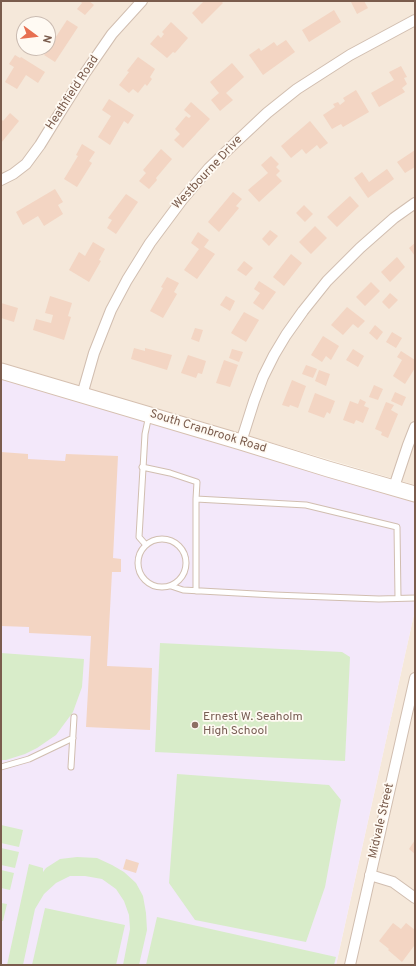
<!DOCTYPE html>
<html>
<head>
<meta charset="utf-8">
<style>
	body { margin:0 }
	#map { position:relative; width:416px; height:966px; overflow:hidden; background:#fdf6ec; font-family:Overpass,sans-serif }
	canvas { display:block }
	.frame { position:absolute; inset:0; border:2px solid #7a5c4d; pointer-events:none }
	.north { position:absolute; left:16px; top:16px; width:40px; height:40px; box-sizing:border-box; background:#fffaf3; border:1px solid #cabbb1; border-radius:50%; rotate:105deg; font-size:11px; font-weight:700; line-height:16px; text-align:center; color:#7a5c4d }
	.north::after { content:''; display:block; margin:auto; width:14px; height:18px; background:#e76f51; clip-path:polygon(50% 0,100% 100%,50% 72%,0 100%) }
</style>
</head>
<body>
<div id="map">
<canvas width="416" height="966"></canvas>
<div class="frame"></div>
<div class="north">N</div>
</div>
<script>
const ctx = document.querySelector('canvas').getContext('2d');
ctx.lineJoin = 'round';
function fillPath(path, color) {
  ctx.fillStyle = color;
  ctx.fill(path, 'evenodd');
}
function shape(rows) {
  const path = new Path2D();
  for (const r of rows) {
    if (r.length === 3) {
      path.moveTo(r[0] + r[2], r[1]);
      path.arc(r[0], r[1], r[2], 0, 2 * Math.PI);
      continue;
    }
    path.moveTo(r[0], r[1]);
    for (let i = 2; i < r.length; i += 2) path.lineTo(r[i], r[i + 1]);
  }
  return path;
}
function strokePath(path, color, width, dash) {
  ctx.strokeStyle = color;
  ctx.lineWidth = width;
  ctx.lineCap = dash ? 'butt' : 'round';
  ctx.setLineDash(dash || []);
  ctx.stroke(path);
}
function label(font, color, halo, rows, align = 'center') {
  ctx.font = font + ' Overpass,sans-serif';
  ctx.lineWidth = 3.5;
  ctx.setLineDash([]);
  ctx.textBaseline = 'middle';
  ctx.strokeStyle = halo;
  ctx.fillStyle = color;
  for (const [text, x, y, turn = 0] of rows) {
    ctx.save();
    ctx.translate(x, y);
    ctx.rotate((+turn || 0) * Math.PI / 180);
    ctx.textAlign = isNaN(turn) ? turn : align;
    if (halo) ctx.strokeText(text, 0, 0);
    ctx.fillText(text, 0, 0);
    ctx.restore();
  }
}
const residential = shape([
	[1,1,415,1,415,485,1,363],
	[24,24,48,24,48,48,24,48],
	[415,610,415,965,336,965,364,839]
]);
const education = shape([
	[1,371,415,493,415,610,336,965,1,965]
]);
const green = shape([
	[160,643,342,652,350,657,345,761,155,752],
	[1,653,84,659,82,687,73,712,56,735,37,748,25,754,6,760,1,760],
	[177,774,329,785,341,800,325,887,306,942,195,920,169,883],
	[1,825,23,830,19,847,1,843],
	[1,848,19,852,15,868,1,865],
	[77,857,97,858,112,865,124,872,136,883,143,896,146,913,147,930,139,965,123,965,130,929,129,915,124,901,116,889,102,879,85,876,70,876,56,883,44,894,35,909,23,965,7,965,29,864,43,868,43,872,46,868,60,859],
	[1,870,14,873,10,890,1,888],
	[1,903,7,904,3,921,1,921],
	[45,908,125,925,116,965,32,965],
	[157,917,336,957,334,965,146,965]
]);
const building = shape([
	[80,1,89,1,94,5,85,15,77,9,82,3],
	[204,1,221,1,223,3,202,24,192,13],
	[352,1,364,1,368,8,357,14,351,2],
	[334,10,341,22,309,42,302,30],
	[67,20,78,27,55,62,44,55],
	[171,22,188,38,175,53,173,52,167,58,150,44,158,35,161,38,164,34,162,32],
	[286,40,295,52,263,75,249,55,259,48,261,51,274,42,277,46],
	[15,55,20,58,21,57,45,72,38,83,26,75,17,89,5,82,14,67,9,64],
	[138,57,155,69,150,77,152,79,147,86,145,84,138,93,133,89,129,93,119,85,129,72,127,71],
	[232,63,244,77,226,93,233,100,220,111,211,100,219,93,210,82],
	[401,66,407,77,404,78,407,84,402,88,405,92,379,107,371,93,394,80,389,72],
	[356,90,369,112,343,127,341,124,332,129,323,115,335,107,333,104,338,102,340,105,345,101,343,98],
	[109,99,134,115,128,124,124,121,110,145,98,137,111,116,102,110],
	[191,102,210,119,183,148,174,140,180,134,175,129,186,116,189,118,191,116,184,110],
	[10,113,19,121,1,143,1,119,3,121],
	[310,121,328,143,320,149,317,145,306,154,302,149,291,158,281,146],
	[82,144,95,152,89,161,92,163,77,187,64,179,78,156,76,155],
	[161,149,172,159,156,178,157,180,149,189,139,181,146,173,143,170],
	[415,150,415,167,405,173,397,162],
	[271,156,279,164,276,167,280,171,276,175,282,181,259,202,248,190,268,173,261,165],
	[387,169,394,179,368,198,354,178,362,172,369,182],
	[55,189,63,202,58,205,63,214,44,226,38,216,23,225,16,212],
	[233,192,242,199,236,206,239,208,219,232,208,222],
	[126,194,138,202,116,234,107,228,112,220,108,218],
	[350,196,359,206,337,227,327,217],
	[304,205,313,214,305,222,296,213],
	[315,226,327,238,311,254,299,242],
	[270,230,278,236,269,246,262,239],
	[198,232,209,240,204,247,215,254,197,279,184,270,199,249,191,243],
	[93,242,105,249,99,260,101,261,89,282,69,270,79,252,85,256],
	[415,243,415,256,409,248],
	[291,254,302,263,284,286,273,277],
	[397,257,405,267,390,282,381,272],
	[244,261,253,268,246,276,237,270],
	[167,277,179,283,174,292,177,294,163,318,150,311,163,288,161,287],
	[259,281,276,292,263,310,253,303,260,293,254,289],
	[371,282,380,291,365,306,356,297],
	[390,293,398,300,389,309,382,302],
	[50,296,72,303,68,316,71,317,64,340,33,330,36,319,51,323,53,315,45,313],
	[226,296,235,301,230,311,220,305],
	[1,303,18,308,14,322,1,318],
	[347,307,365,321,358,328,353,324,343,335,331,325],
	[244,312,259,320,246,342,231,333],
	[375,325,383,332,377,340,369,333],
	[195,328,203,330,199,342,191,339],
	[392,332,402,338,396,348,386,342],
	[323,336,339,346,331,360,326,356,322,362,311,355],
	[134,348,145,351,145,348,172,355,167,370,131,359],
	[232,349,243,352,239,362,229,358],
	[353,349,364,356,358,367,346,360],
	[401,351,415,360,415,368,405,384,393,376,402,360,397,357],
	[188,355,206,361,202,374,198,373,196,378,181,373],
	[224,360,238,365,230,387,216,383],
	[306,365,317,369,313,378,302,374],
	[319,370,330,374,326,386,315,381],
	[292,380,306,386,298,408,290,405,289,407,282,405],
	[374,385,383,389,378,400,369,397],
	[395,392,406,397,402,406,391,401],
	[315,393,335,401,330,414,327,412,324,418,308,412],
	[360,399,366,402,364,406,369,408,363,423,356,420,354,424,343,420,350,401,358,404],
	[386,402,394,405,391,410,398,414,388,438,381,435,382,432,375,429],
	[1,452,28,454,28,459,65,461,66,454,118,456,113,558,121,559,121,572,112,572,107,666,152,668,150,730,86,727,91,636,29,633,29,627,1,626],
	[415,840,415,854,409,849],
	[126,859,139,863,136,873,123,869],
	[393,923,401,929,406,923,415,930,414,934,415,935,415,947,414,946,402,962,388,950,389,949,379,941]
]);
const lane = shape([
	[142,467,170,473,197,482,196,499,306,505,397,527,398,598],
	[196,499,196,591],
	[162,563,24],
	[146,545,139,537,145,434,149,415],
	[171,586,183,590,274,595,379,599,415,598],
	[1,767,29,759,73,738],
	[71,767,74,717]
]);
const street = shape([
	[1,180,13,174,26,164,40,145,56,119,85,73,112,34,142,1],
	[82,395,94,353,111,310,127,280,150,243,182,200,209,168,235,143,267,113,297,89,350,55,415,20],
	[241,442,254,401,263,377,274,355,286,335,303,311,327,281,360,248,394,218,415,203],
	[394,487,408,445,415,427],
	[370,875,393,882,415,898],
	[350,965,415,678]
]);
const secondary = shape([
	[1,371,241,442,328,469,415,494]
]);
const markers = [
	[195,725,4,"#8d6e63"]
];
const streetNames = [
	["Heathfield Road",73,93,-57],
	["Westbourne Drive",208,173,-47],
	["South Cranbrook Road",208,432,17],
	["Midvale Street",382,821,-77]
];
const educationNames = [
	["Ernest W. Seaholm",203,718],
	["High School",203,732]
];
fillPath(residential, '#f5e8da');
fillPath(education, '#f3e8fa');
fillPath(green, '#d8ecc9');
fillPath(building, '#f3d5c3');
strokePath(lane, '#d1beb0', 7);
strokePath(street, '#d1beb0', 12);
strokePath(secondary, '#d6c0b0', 17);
strokePath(lane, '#fff', 5);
strokePath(street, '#fff', 10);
strokePath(secondary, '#fff', 15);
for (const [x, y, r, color] of markers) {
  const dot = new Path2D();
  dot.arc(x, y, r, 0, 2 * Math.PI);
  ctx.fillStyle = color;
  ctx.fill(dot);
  strokePath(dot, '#fffaf3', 1.5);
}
label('12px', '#7a5c4d', '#fffaf3', streetNames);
label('12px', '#785e54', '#fffaf3', educationNames, 'left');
</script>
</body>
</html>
